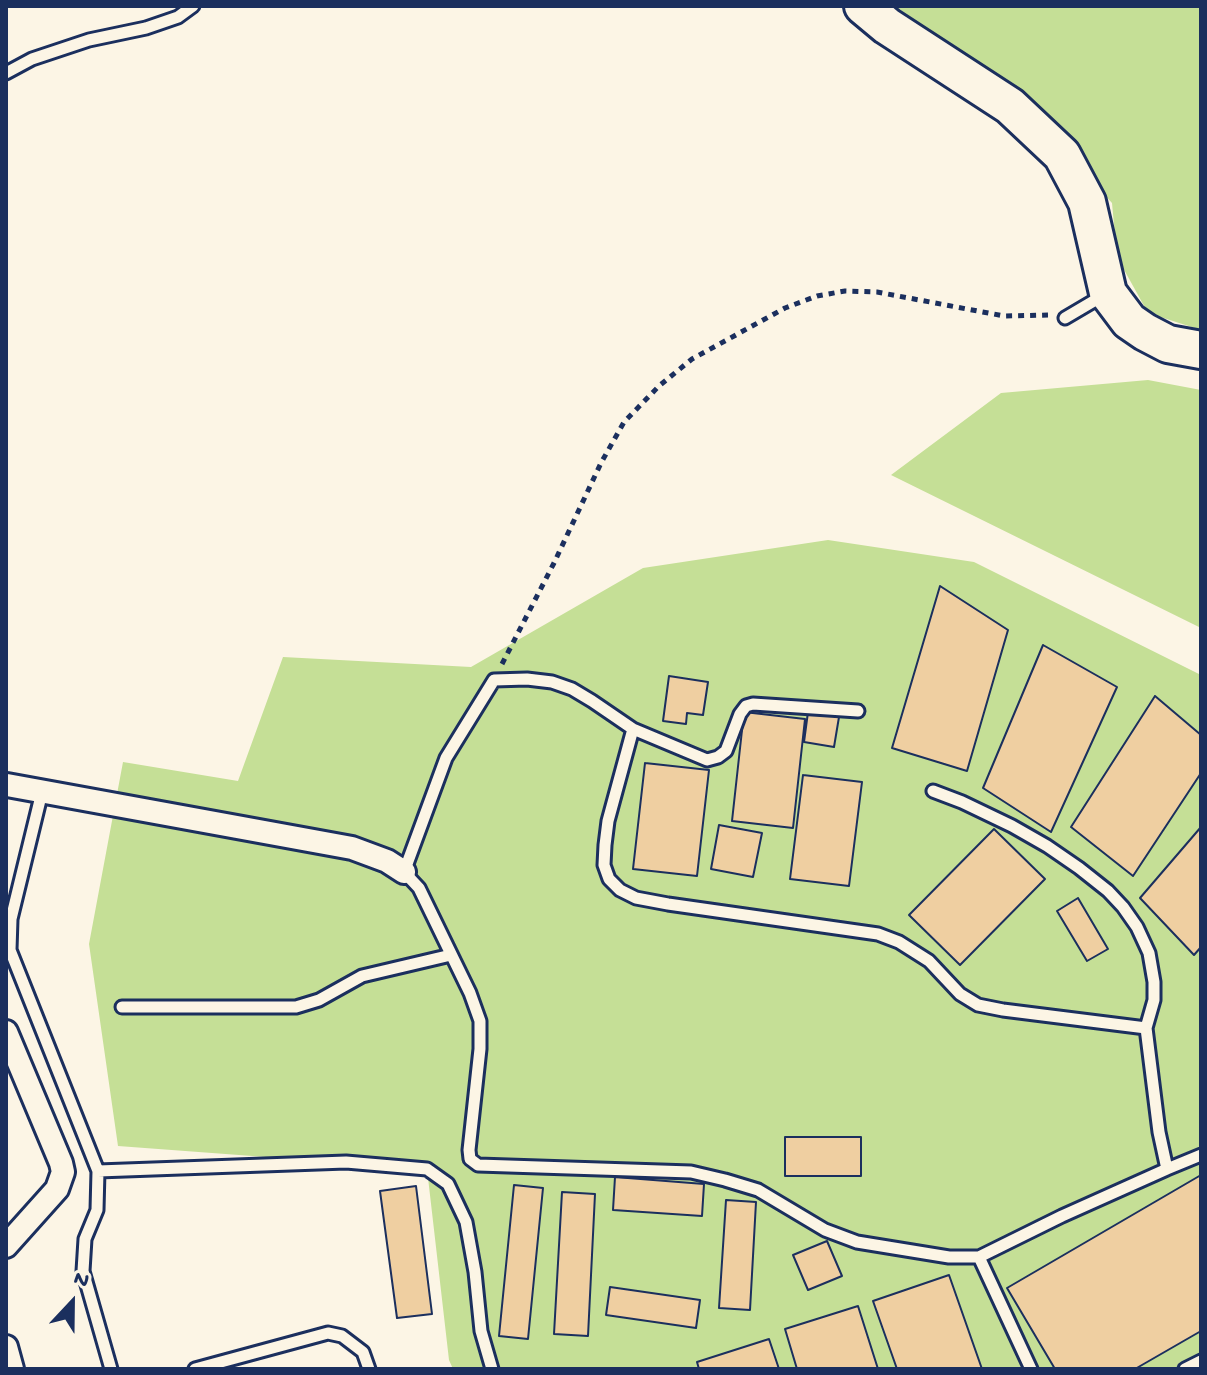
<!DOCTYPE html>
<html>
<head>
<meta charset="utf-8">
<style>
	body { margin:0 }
	#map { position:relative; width:1207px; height:1375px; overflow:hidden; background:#fcf5e5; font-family:"Gochi Hand",sans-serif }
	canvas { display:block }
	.frame { position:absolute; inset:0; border:8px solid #1b2f5e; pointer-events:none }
	.north { position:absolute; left:32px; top:1263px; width:80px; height:80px; -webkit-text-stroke:6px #fcf5e5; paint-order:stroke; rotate:22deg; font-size:22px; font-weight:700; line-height:32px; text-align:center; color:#1b2f5e }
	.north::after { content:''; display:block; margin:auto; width:28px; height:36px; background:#1b2f5e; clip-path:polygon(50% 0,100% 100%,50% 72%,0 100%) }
</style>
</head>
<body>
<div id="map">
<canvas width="1207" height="1375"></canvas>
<div class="frame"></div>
<div class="north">N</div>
</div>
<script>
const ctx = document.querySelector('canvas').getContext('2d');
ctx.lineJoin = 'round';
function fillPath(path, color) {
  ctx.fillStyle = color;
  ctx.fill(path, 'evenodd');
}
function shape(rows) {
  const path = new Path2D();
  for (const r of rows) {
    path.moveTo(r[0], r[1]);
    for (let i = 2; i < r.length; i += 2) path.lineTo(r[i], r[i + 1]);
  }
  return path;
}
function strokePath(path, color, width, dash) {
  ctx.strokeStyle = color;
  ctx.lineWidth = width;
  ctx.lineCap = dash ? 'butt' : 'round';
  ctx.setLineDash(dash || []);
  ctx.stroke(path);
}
const green = shape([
	[895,6,1201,6,1201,330,1148,313,1117,257,1112,203,1008,90],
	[1148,380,1201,390,1201,628,891,475,1001,393],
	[828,540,974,562,1201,675,1201,1369,453,1369,449,1360,427,1169,118,1146,89,944,123,762,238,781,283,657,471,667,643,568]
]);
const building = shape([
	[940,586,1008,630,967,771,892,748,940,586],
	[1043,645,1117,687,1051,832,983,788,1043,645],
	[669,676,708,682,703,715,687,713,686,724,663,721,669,676],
	[1155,696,1201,735,1201,773,1133,876,1071,827,1155,696],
	[744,712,805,719,793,828,732,821,744,712],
	[808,712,839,717,834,747,804,742,808,712],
	[645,763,709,770,697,876,633,869,645,763],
	[803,775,862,782,849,886,790,879,803,775],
	[719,825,762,833,753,877,711,869,719,825],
	[1201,827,1201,947,1194,955,1140,898,1201,827],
	[994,829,1045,879,960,965,909,915,994,829],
	[1078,898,1108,949,1087,961,1057,911,1078,898],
	[785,1137,861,1137,861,1176,785,1176,785,1137],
	[1201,1175,1201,1331,1135,1369,1055,1369,1007,1288,1201,1175],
	[615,1177,704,1184,702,1216,613,1210,615,1177],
	[514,1185,543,1188,528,1339,499,1336,514,1185],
	[416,1186,432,1314,397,1318,380,1191,416,1186],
	[562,1192,595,1194,588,1336,554,1334,562,1192],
	[726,1200,756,1202,750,1310,719,1308,726,1200],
	[827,1241,842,1276,808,1290,793,1255,827,1241],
	[949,1275,982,1369,897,1369,873,1301,949,1275],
	[610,1287,700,1300,696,1328,606,1315,610,1287],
	[858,1306,878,1369,797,1369,785,1329,858,1306],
	[769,1339,779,1369,699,1369,697,1362,769,1339]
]);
const path = shape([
	[502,664,554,563,601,463,624,422,659,386,692,359,785,308,817,296,845,291,877,292,1004,316,1048,315]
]);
const lane = shape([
	[6,73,32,59,89,40,146,28,178,17,193,6],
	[1065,318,1104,295],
	[633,729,608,821,605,845,604,865,609,879,620,890,636,898,668,904,878,934,899,942,929,961,960,994,978,1005,1003,1010,1146,1028,1159,1132,1167,1169,1062,1216,979,1257,949,1257,857,1242,825,1230,758,1190,725,1180,691,1172,478,1165,470,1159,469,1150,480,1049,480,1021,470,993,419,888,404,872,446,758,494,680,527,679,552,682,572,689,592,701,633,729,707,760,718,757,726,751,740,714,746,706,753,704,858,711],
	[933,791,962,802,1012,826,1047,846,1079,868,1108,891,1123,907,1137,927,1149,953,1154,982,1154,1000,1146,1028],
	[42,792,11,919,10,950,98,1171,97,1210,85,1239,83,1271,111,1369],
	[122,1007,296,1007,319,1000,362,976,451,955],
	[1167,1169,1201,1155],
	[98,1171,346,1162,427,1169,448,1184,466,1222,475,1272,481,1331,492,1369],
	[979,1257,1031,1369],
	[195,1369,328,1333,342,1336,363,1352,369,1369],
	[1185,1369,1201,1361]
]);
const street = shape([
	[7,785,352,848,387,861,404,872],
	[6,1032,61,1163,63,1172,57,1189,6,1246],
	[6,1347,12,1369]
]);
const primary = shape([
	[863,6,887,26,1010,106,1062,155,1087,202,1108,293,1129,321,1145,332,1168,344,1201,350]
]);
fillPath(green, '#c5df96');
fillPath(building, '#efcfa1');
strokePath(building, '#1b2f5e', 2);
strokePath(lane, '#1b2f5e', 17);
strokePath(street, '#1b2f5e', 28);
strokePath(primary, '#1b2f5e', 42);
strokePath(path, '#1b2f5e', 5, [6, 6]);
strokePath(lane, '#fcf5e5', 11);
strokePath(street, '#fcf5e5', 22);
strokePath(primary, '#fcf5e5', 36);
</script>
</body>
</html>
